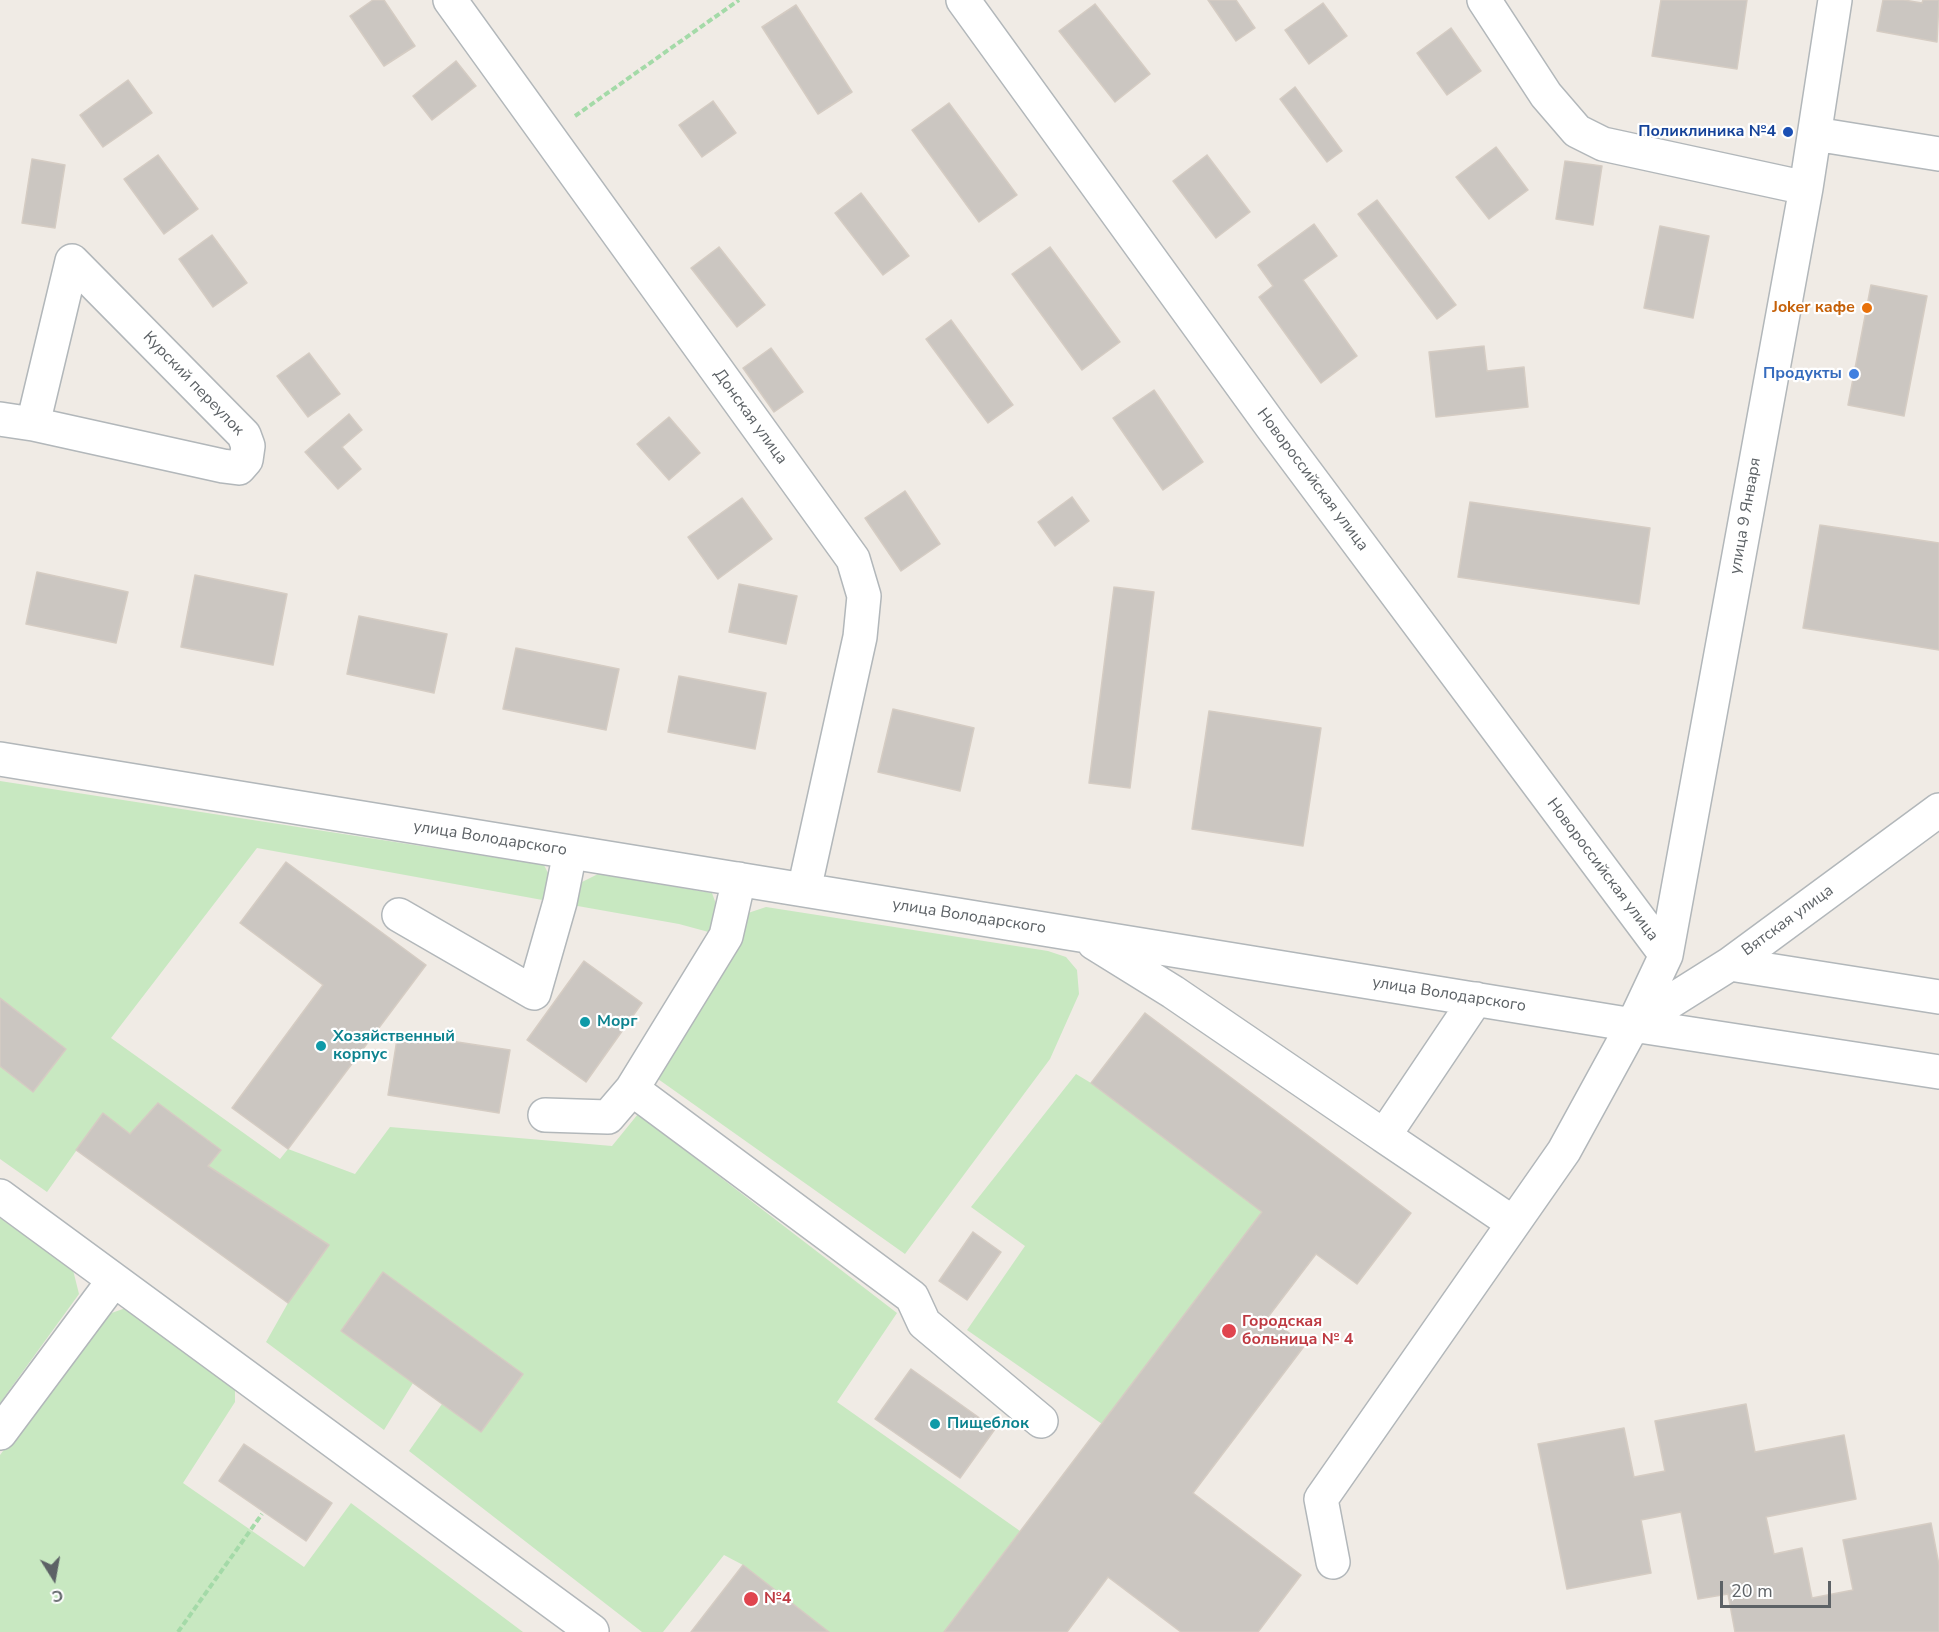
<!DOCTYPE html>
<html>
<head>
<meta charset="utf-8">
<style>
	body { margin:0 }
	#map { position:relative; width:1939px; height:1632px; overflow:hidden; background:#f0ebe5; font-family:"Nunito Sans",sans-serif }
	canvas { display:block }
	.north { position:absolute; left:24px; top:1548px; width:60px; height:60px; -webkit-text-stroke:4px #fff; paint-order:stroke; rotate:169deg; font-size:16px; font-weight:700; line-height:24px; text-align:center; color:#5d6266 }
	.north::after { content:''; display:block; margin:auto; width:21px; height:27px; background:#5d6266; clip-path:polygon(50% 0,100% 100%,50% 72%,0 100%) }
	.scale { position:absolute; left:1720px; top:1581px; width:111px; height:27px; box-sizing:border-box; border:3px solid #5d6266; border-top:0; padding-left:8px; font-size:18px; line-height:21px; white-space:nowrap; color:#5d6266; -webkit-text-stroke:4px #fff; paint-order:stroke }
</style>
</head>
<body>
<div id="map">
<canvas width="1939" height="1632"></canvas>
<div class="north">С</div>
<div class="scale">20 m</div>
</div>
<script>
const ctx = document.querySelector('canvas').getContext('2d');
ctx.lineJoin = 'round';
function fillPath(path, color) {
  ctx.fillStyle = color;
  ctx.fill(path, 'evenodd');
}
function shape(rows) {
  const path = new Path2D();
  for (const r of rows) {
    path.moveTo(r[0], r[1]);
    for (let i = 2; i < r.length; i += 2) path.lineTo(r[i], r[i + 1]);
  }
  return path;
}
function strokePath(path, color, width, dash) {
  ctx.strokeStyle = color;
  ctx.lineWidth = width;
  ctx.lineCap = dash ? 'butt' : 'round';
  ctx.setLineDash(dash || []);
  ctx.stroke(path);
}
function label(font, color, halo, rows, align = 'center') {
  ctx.font = font + ' "Nunito Sans",sans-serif';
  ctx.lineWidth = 4.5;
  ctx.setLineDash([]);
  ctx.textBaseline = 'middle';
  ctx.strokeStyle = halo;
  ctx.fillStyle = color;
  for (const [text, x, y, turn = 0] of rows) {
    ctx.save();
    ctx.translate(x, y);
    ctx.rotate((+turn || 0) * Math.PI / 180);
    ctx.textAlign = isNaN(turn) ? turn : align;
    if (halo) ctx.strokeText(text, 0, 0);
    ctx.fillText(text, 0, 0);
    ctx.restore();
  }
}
const green = shape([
	[0,781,544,865,551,879,548,901,257,848,111,1038,280,1159,288,1149,355,1174,390,1127,612,1146,638,1114,897,1313,837,1402,1020,1531,944,1632,829,1632,743,1565,724,1555,663,1632,642,1632,409,1451,442,1404,481,1431,523,1374,383,1273,413,1383,384,1430,266,1342,288,1303,328,1245,208,1166,221,1150,158,1103,130,1134,103,1113,47,1192,0,1159,0,1066,33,1091,66,1049,0,998],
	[598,874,712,893,720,915,716,934,679,924,572,905,580,883],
	[766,907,1048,951,1066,957,1077,970,1079,994,1050,1059,905,1254,658,1079,737,939,742,915],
	[1076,1074,1091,1083,1262,1212,1102,1424,967,1330,1025,1246,971,1207],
	[0,1218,73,1270,79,1294,0,1403],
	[134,1305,235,1372,235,1402,183,1483,304,1567,351,1503,523,1632,0,1632,0,1455,106,1315]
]);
const building = shape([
	[373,0,384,0,415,46,384,66,350,16,373,0],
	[1208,0,1236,0,1255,28,1236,41,1208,0],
	[1661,0,1747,0,1737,69,1652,56,1661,0],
	[1883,0,1904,0,1922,3,1923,0,1939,0,1937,42,1877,31,1883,0],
	[1323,3,1347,36,1309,64,1285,30,1323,3],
	[1095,4,1150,74,1115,102,1059,31,1095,4],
	[796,5,852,92,818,114,762,27,796,5],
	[1451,28,1481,71,1447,95,1417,53,1451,28],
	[456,61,476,86,432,120,413,96,456,61],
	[128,80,152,113,103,147,80,115,128,80],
	[1295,87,1342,151,1327,162,1280,99,1295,87],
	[713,101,736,133,702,157,679,125,713,101],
	[949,103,1017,195,979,222,912,130,949,103],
	[1496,147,1528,190,1489,219,1456,177,1496,147],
	[158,155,198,209,164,234,124,179,158,155],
	[1207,155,1250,212,1216,238,1173,181,1207,155],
	[32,159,65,165,55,228,22,223,32,159],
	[1565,161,1602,166,1593,225,1556,219,1565,161],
	[861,193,909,256,883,275,835,213,861,193],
	[1377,200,1456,305,1437,319,1358,214,1377,200],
	[1314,224,1337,256,1303,280,1357,356,1321,383,1259,297,1273,286,1258,265,1314,224],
	[1660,226,1709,236,1693,318,1644,308,1660,226],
	[212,235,247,283,213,307,179,259,212,235],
	[719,247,765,305,737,327,691,268,719,247],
	[1050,247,1120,342,1082,370,1012,274,1050,247],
	[1871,285,1927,296,1904,416,1848,405,1871,285],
	[951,320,1013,405,988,423,926,339,951,320],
	[1484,346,1487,371,1524,367,1528,407,1436,417,1429,352,1484,346],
	[771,348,803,392,774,412,743,368,771,348],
	[309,353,340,394,308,417,277,376,309,353],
	[1154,390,1203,462,1163,490,1113,418,1154,390],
	[349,414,362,430,342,447,361,469,338,489,305,452,349,414],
	[669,417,700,453,669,480,637,444,669,417],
	[905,491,940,544,901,571,865,518,905,491],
	[1072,497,1089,521,1055,546,1038,522,1072,497],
	[742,498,772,539,718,579,688,537,742,498],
	[1470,502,1650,528,1639,604,1458,577,1470,502],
	[1820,525,1939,543,1939,650,1803,628,1820,525],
	[37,572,128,592,116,643,26,624,37,572],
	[195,575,287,594,273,665,181,647,195,575],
	[739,584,797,596,786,644,729,632,739,584],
	[1114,587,1154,592,1130,788,1089,783,1114,587],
	[359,616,447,634,434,693,347,674,359,616],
	[516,648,619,669,606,730,503,709,516,648],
	[679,676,766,693,755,749,668,732,679,676],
	[893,709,974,728,960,791,878,772,893,709],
	[1209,711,1321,728,1303,846,1192,829,1209,711],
	[286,862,426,965,288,1149,232,1108,323,985,240,923,286,862],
	[584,961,642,1003,586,1082,527,1040,584,961],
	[0,998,66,1049,33,1092,0,1066,0,998],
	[1145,1013,1411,1213,1357,1284,1316,1254,1268,1317,1305,1345,1193,1493,1301,1575,1258,1632,1181,1632,1108,1577,1067,1632,944,1632,1262,1212,1091,1083,1145,1013],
	[398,1033,510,1050,499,1113,388,1095,398,1033],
	[158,1103,221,1150,208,1166,329,1245,288,1303,76,1150,103,1113,130,1134,158,1103],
	[973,1232,1001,1252,967,1300,939,1281,973,1232],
	[383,1272,523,1374,481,1432,341,1331,383,1272],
	[911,1369,995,1429,960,1478,875,1419,911,1369],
	[1746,1404,1755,1452,1844,1435,1856,1499,1766,1517,1774,1554,1802,1548,1812,1598,1853,1590,1843,1540,1931,1523,1939,1565,1939,1632,1735,1632,1728,1594,1698,1599,1681,1512,1641,1520,1651,1573,1567,1589,1538,1444,1624,1428,1634,1477,1665,1471,1655,1421,1746,1404],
	[244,1444,332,1503,306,1541,219,1481,244,1444],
	[743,1565,829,1632,691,1632,743,1565]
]);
const path = shape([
	[575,116,739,0],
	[178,1632,262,1514]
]);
const minor = shape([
	[450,0,853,559,864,596,860,637,804,890],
	[963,0,1272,427,1666,955],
	[1484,0,1546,95,1577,131,1603,144,1806,188],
	[1815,134,1939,154],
	[0,419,33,424,223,466,239,468,246,460,248,446,244,435,72,261],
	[33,424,72,261],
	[0,759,1633,1025,1939,1072],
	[399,915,534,993,560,902,570,852],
	[1094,943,1173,992,1384,1136,1476,999],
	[1730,964,1939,997],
	[1633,1025,1730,964,1939,810],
	[632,1089,912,1297,924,1323,1041,1421],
	[545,1115,608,1117,632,1089,726,936,739,879],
	[1384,1136,1513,1223],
	[0,1196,592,1631],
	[0,1433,114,1280],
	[1333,1562,1321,1499,1564,1151,1633,1025,1666,955,1806,188,1835,0]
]);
const markers = [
	[1788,132,6,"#1a4fb4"],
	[1867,308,6,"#e8710a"],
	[1854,374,6,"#3f7fe0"],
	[585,1022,6,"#0f9aa8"],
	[321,1046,6,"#0f9aa8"],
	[1229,1331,8,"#e0444e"],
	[935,1424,6,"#0f9aa8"],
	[751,1599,8,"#e0444e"]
];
const transitNames = [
	["Поликлиника №4",1776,132]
];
const foodNames = [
	["Joker кафе",1855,308]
];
const shopNames = [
	["Продукты",1842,374]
];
const streetNames = [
	["Курский переулок",193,384,46],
	["Донская улица",750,417,54],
	["Новороссийская улица",1312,480,53],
	["улица 9 Января",1746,516,-80],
	["улица Володарского",490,839,9],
	["Новороссийская улица",1602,870,53],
	["улица Володарского",969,917,9],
	["Вятская улица",1788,921,-36],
	["улица Володарского",1449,995,9]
];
const cultureNames = [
	["Морг",597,1022],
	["Хозяйственный",333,1037],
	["корпус",333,1055],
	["Пищеблок",947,1424]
];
const healthNames = [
	["Городская",1242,1322],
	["больница № 4",1242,1340],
	["№4",764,1599]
];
fillPath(green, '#c8e8c1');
fillPath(building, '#cbc6c1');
strokePath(building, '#d5ccc3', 1.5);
strokePath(minor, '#b2b7ba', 36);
strokePath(path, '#a4daa8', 4, [6, 3]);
strokePath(minor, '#fff', 33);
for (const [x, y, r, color] of markers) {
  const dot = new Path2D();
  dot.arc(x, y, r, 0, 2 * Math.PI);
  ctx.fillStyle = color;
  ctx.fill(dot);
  strokePath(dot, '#fff', 2);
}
label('bold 16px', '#164399', '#fff', transitNames, 'right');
label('bold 16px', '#c56008', '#fff', foodNames, 'right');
label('bold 16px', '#366cbe', '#fff', shopNames, 'right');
label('16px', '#5d6266', '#fff', streetNames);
label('bold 16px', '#0d838f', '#fff', cultureNames, 'left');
label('bold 16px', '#be3a42', '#fff', healthNames, 'left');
</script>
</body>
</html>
